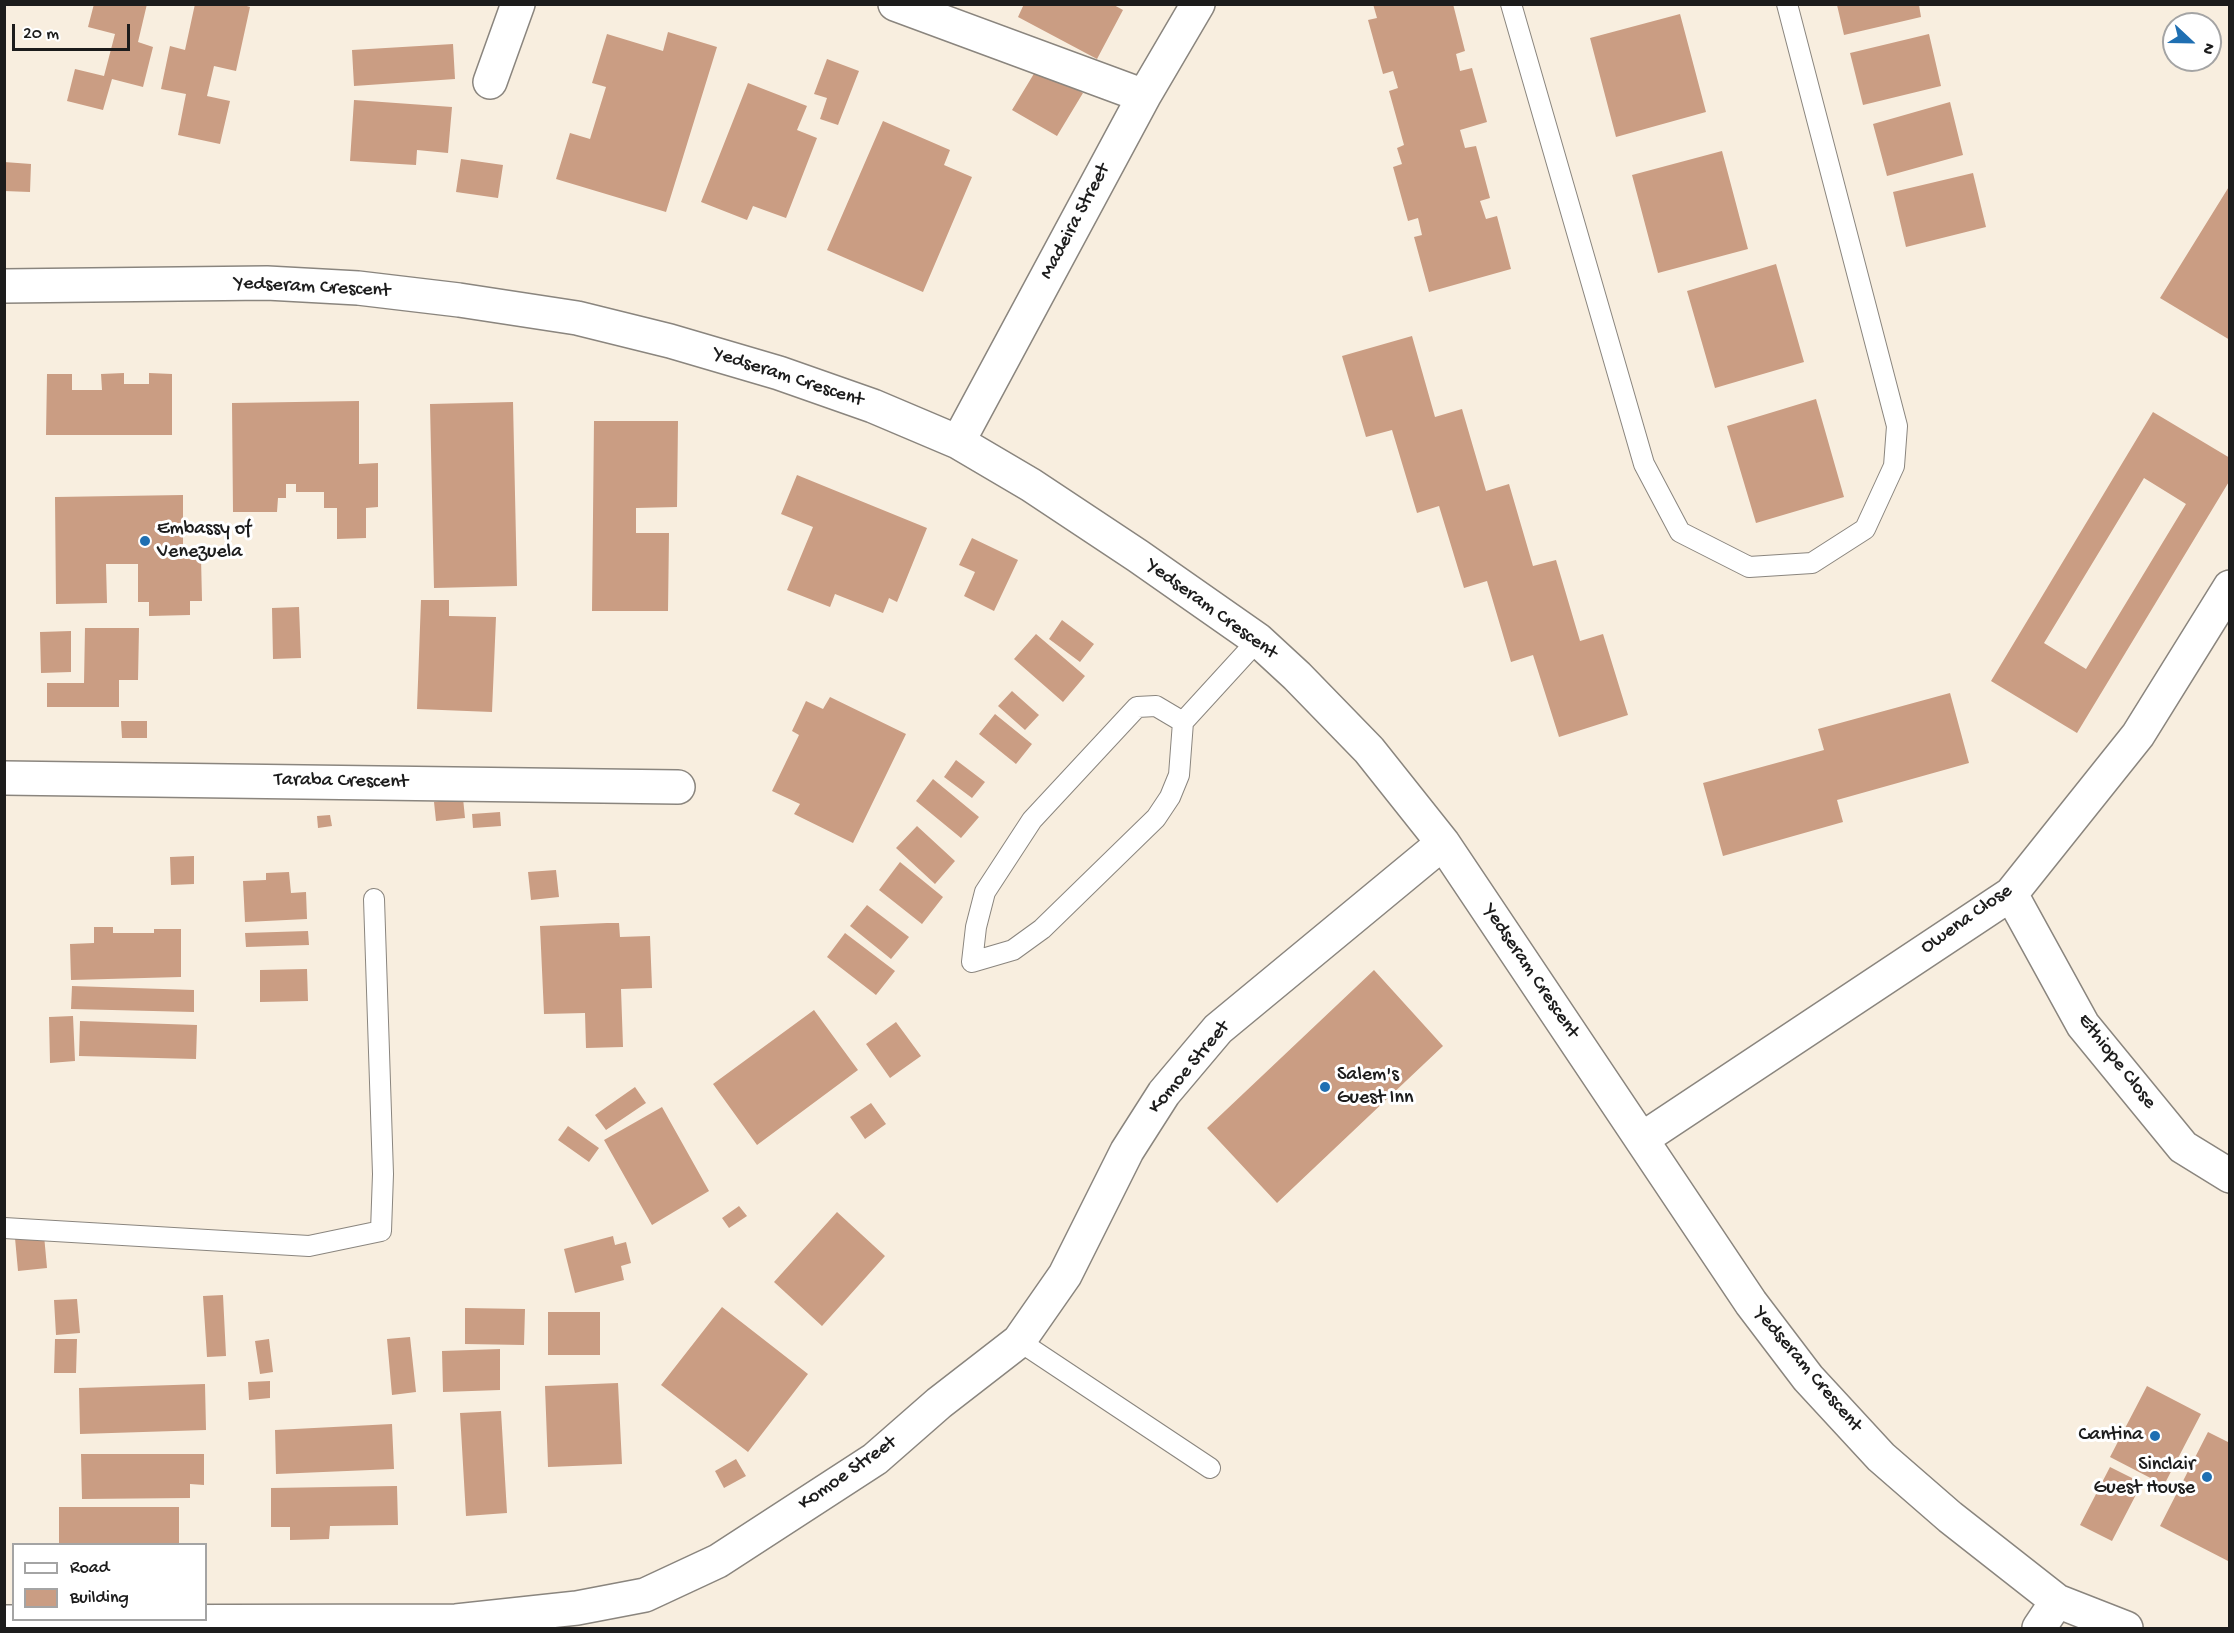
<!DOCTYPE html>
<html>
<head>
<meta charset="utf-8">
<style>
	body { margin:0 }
	#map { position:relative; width:2234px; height:1633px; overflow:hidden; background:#f8eedf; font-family:"Gochi Hand",sans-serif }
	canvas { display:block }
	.frame { position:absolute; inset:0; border:6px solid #1c1c1c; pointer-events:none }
	.legend { position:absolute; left:12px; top:1543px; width:195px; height:78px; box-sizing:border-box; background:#fff; border:2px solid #a4a4a4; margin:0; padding:8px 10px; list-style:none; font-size:18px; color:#1c1c1c }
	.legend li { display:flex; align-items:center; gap:12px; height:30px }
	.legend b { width:30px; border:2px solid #a4a4a4 }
	.north { position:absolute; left:2162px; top:12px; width:60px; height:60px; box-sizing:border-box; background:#fff; border:2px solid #a4a4a4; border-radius:50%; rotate:112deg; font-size:16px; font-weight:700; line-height:24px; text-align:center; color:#1c1c1c }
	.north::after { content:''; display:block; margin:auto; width:21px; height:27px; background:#1f6fb2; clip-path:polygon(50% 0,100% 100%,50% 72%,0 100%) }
	.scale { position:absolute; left:12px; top:24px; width:118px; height:27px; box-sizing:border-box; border:3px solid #1c1c1c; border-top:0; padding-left:8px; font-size:18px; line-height:21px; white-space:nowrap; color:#1c1c1c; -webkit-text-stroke:4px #fff; paint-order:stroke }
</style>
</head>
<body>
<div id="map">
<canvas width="2234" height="1633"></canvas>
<div class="frame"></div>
<ul class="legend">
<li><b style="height:8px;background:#fff"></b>Road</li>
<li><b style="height:16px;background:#ca9d83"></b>Building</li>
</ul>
<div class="north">N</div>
<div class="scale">20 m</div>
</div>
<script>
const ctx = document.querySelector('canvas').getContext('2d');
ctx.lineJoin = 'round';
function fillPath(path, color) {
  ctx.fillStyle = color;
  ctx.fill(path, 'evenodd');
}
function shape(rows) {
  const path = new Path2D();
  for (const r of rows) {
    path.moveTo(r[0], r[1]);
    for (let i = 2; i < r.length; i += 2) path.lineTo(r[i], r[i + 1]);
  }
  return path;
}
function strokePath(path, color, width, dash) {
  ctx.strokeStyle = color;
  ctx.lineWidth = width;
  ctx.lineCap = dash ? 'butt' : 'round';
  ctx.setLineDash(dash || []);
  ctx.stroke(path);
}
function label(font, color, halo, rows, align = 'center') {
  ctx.font = font + ' "Gochi Hand",sans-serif';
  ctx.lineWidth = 6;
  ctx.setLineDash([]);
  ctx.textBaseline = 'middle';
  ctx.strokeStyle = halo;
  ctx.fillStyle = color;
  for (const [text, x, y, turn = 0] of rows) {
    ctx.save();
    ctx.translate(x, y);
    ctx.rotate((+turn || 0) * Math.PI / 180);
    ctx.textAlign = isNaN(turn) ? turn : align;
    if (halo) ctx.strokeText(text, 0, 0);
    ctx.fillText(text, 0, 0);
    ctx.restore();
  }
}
const building = shape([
	[94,4,147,4,138,42,153,47,143,87,112,79,103,110,67,101,75,69,104,76,115,34,88,27],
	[195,4,240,4,250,7,236,71,214,66,207,96,230,101,220,144,178,135,186,94,161,89,170,46,185,50],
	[1024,4,1112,4,1123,10,1097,59,1018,17],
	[1373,4,1453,4,1465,51,1456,54,1460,71,1472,68,1487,122,1460,130,1465,148,1476,146,1490,198,1480,201,1486,219,1497,216,1511,269,1429,292,1414,237,1422,235,1418,218,1408,221,1393,167,1402,164,1397,148,1404,145,1389,91,1398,88,1393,71,1383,74,1368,20,1377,18],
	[1837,5,1919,5,1921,17,1844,35],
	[1680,14,1706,112,1616,137,1590,38],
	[668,32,717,47,666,212,556,179,570,133,590,139,606,87,592,83,607,34,663,51],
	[1929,34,1941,86,1863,105,1850,53],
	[453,44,455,79,354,86,352,50],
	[827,59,859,71,838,125,820,119,827,98,814,94],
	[1038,67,1083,93,1057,136,1012,110],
	[748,83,807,106,797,130,817,138,786,218,753,206,747,220,701,202],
	[354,100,452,107,448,153,417,150,416,165,350,161],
	[1950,102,1963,155,1887,176,1873,124],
	[883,121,950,150,944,165,972,177,923,292,827,250],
	[1722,151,1748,249,1658,273,1632,175],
	[461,159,503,165,498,198,456,192],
	[4,162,31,164,30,192,4,191],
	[1973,173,1986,227,1906,247,1893,192],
	[2230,185,2230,340,2160,298],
	[1776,264,1804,362,1715,388,1687,291],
	[1412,336,1435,417,1462,409,1486,491,1509,484,1533,566,1556,560,1580,641,1603,634,1628,715,1559,737,1533,655,1511,662,1487,581,1464,588,1439,506,1417,513,1392,430,1366,437,1342,356],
	[124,373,124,384,149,384,149,373,172,374,172,435,46,435,47,374,72,374,72,390,102,390,101,374],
	[1816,399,1844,497,1756,523,1727,426],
	[359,401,359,464,378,463,378,507,366,508,366,538,337,539,337,508,324,508,324,492,296,492,296,484,286,484,286,498,278,498,277,512,233,512,232,403],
	[513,402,517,586,434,588,430,404],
	[2153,412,2230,458,2230,480,2077,733,1991,681],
	[2144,478,2186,504,2086,669,2044,643],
	[594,421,678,421,677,507,636,508,636,533,669,533,668,611,592,611],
	[797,475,927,528,897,602,889,598,883,613,835,594,830,607,787,590,813,527,781,514],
	[183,495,183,557,201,557,202,601,190,601,190,615,149,616,149,602,138,602,138,564,106,564,107,603,56,604,55,497],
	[972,538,1018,560,994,611,964,596,975,572,959,565],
	[421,600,449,600,449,616,496,617,492,712,417,709],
	[299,607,301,658,273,659,272,608],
	[1062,620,1094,644,1080,662,1049,639],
	[85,628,139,628,138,680,119,680,119,707,47,707,47,683,84,683],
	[71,631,71,672,41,673,40,632],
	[1036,634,1085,676,1063,702,1014,659],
	[1012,691,1039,715,1025,730,998,706],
	[1950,693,1969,763,1837,800,1843,822,1723,856,1703,783,1824,750,1818,729],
	[830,697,906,734,853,843,794,814,800,804,772,791,799,735,792,731,806,701,823,709],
	[995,714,1032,744,1016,764,979,734],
	[121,721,147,721,147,738,122,738],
	[956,760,985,782,972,798,944,777],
	[933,779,979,817,961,838,916,801],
	[463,798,465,818,436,821,434,802],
	[500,812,501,826,473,828,472,814],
	[330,815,332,826,318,828,317,816],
	[917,826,955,861,935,884,896,848],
	[194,856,194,884,171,885,170,857],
	[900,862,943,897,922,924,879,890],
	[556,870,559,897,531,900,528,872],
	[289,872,291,893,306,892,307,919,245,922,243,881,266,880,266,873],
	[867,905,909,937,891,959,850,926],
	[607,923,619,923,620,937,650,936,652,988,621,989,623,1047,586,1048,585,1013,544,1014,540,926],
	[94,927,113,927,113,933,154,933,154,929,181,929,181,977,71,980,70,944,94,943],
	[308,931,309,945,246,947,245,933],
	[845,933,895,971,876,995,827,957],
	[307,969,308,1001,260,1002,260,970],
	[1374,970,1443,1046,1277,1203,1207,1128],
	[72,986,194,990,194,1012,71,1009],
	[814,1010,858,1070,757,1145,713,1084],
	[73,1016,75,1061,50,1063,49,1017],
	[80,1021,197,1025,196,1059,79,1056],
	[896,1022,921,1056,890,1078,866,1044],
	[635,1087,646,1103,606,1130,595,1115],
	[871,1103,886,1124,865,1139,850,1117],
	[662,1107,709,1191,652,1225,604,1140],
	[568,1126,599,1148,589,1162,558,1140],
	[739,1206,747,1216,729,1228,722,1218],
	[837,1212,885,1256,822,1326,774,1282],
	[44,1235,47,1268,18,1271,15,1238],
	[613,1236,615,1245,626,1242,631,1263,621,1266,624,1280,575,1293,564,1249],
	[223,1295,226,1356,207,1357,203,1296],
	[77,1299,80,1333,56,1335,54,1300],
	[722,1307,808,1374,748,1452,661,1385],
	[465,1308,525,1309,524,1345,465,1344],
	[548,1312,600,1312,600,1355,548,1355],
	[410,1337,416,1392,392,1395,387,1339],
	[55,1339,77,1339,76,1373,54,1373],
	[269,1339,273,1372,260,1374,255,1341],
	[500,1349,500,1390,443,1392,442,1351],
	[270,1381,270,1398,249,1400,248,1382],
	[618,1383,622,1464,548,1467,545,1386],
	[205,1384,206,1430,80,1434,79,1388],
	[2147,1386,2201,1414,2164,1485,2110,1457],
	[501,1411,507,1513,466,1516,460,1413],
	[392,1424,394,1469,276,1474,275,1430],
	[2208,1432,2230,1443,2230,1562,2160,1526],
	[81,1454,204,1454,204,1485,190,1484,190,1498,82,1499],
	[736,1459,746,1476,724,1488,715,1471],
	[2110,1467,2142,1483,2112,1541,2080,1525],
	[397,1486,398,1525,330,1526,329,1539,290,1540,290,1527,271,1527,271,1488],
	[59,1507,179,1507,179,1544,59,1544]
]);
const service = shape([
	[1511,4,1644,464,1680,532,1749,567,1812,563,1865,529,1894,466,1897,426,1787,4],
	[1183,722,1156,706,1137,707,1032,820,985,892,976,927,972,962,1013,950,1042,929,1156,818,1170,797,1179,775,1183,722,1258,640],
	[4,1228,309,1246,381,1231,383,1174,374,899],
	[1019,1341,1210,1468]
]);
const minor = shape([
	[895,4,1144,96],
	[490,82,518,4],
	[4,286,267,283,358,288,459,300,577,318,670,341,779,373,873,406,958,442,1031,485,1138,556,1258,640,1297,676,1369,750,1443,843,1751,1303,1808,1378,1881,1457,1950,1517,2057,1601,2126,1628],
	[958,442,1144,96,1198,4],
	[4,778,678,787],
	[2011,894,2083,1025,2183,1147,2230,1176],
	[1642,1139,2011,894,2138,735,2230,587],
	[4,1622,456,1621,577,1608,645,1595,718,1561,875,1459,939,1403,1019,1341,1065,1275,1127,1151,1164,1093,1218,1029,1443,843],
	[2039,1628,2057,1601]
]);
const markers = [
	[145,541,6,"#1f6fb2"],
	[1325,1087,6,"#1f6fb2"],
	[2155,1436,6,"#1f6fb2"],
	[2207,1477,6,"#1f6fb2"]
];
const streetNames = [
	["Madeira Street",1076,222,-62],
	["Yedseram Crescent",312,288,3],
	["Yedseram Crescent",788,378,18],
	["Yedseram Crescent",1211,610,36],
	["Taraba Crescent",341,782,1],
	["Owena Close",1967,920,-35],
	["Yedseram Crescent",1530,972,56],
	["Ethiope Close",2116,1062,52],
	["Komoe Street",1190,1068,-50],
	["Yedseram Crescent",1807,1370,50],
	["Komoe Street",848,1474,-35]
];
const poiNames = [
	["Embassy of",157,530],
	["Venezuela",157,553],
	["Salem's",1337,1076],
	["Guest Inn",1337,1099],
	["Cantina",2143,1436,"right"],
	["Sinclair",2195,1466,"right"],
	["Guest House",2195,1489,"right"]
];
fillPath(building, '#ca9d83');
strokePath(service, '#8a857e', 22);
strokePath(minor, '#8a857e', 36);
strokePath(service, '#fff', 20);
strokePath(minor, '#fff', 33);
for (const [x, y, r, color] of markers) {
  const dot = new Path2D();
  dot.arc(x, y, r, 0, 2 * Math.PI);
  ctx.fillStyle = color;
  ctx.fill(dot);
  strokePath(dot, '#fff', 2);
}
label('20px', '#1c1c1c', '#fff', streetNames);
label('20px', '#1c1c1c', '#fff', poiNames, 'left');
</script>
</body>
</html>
